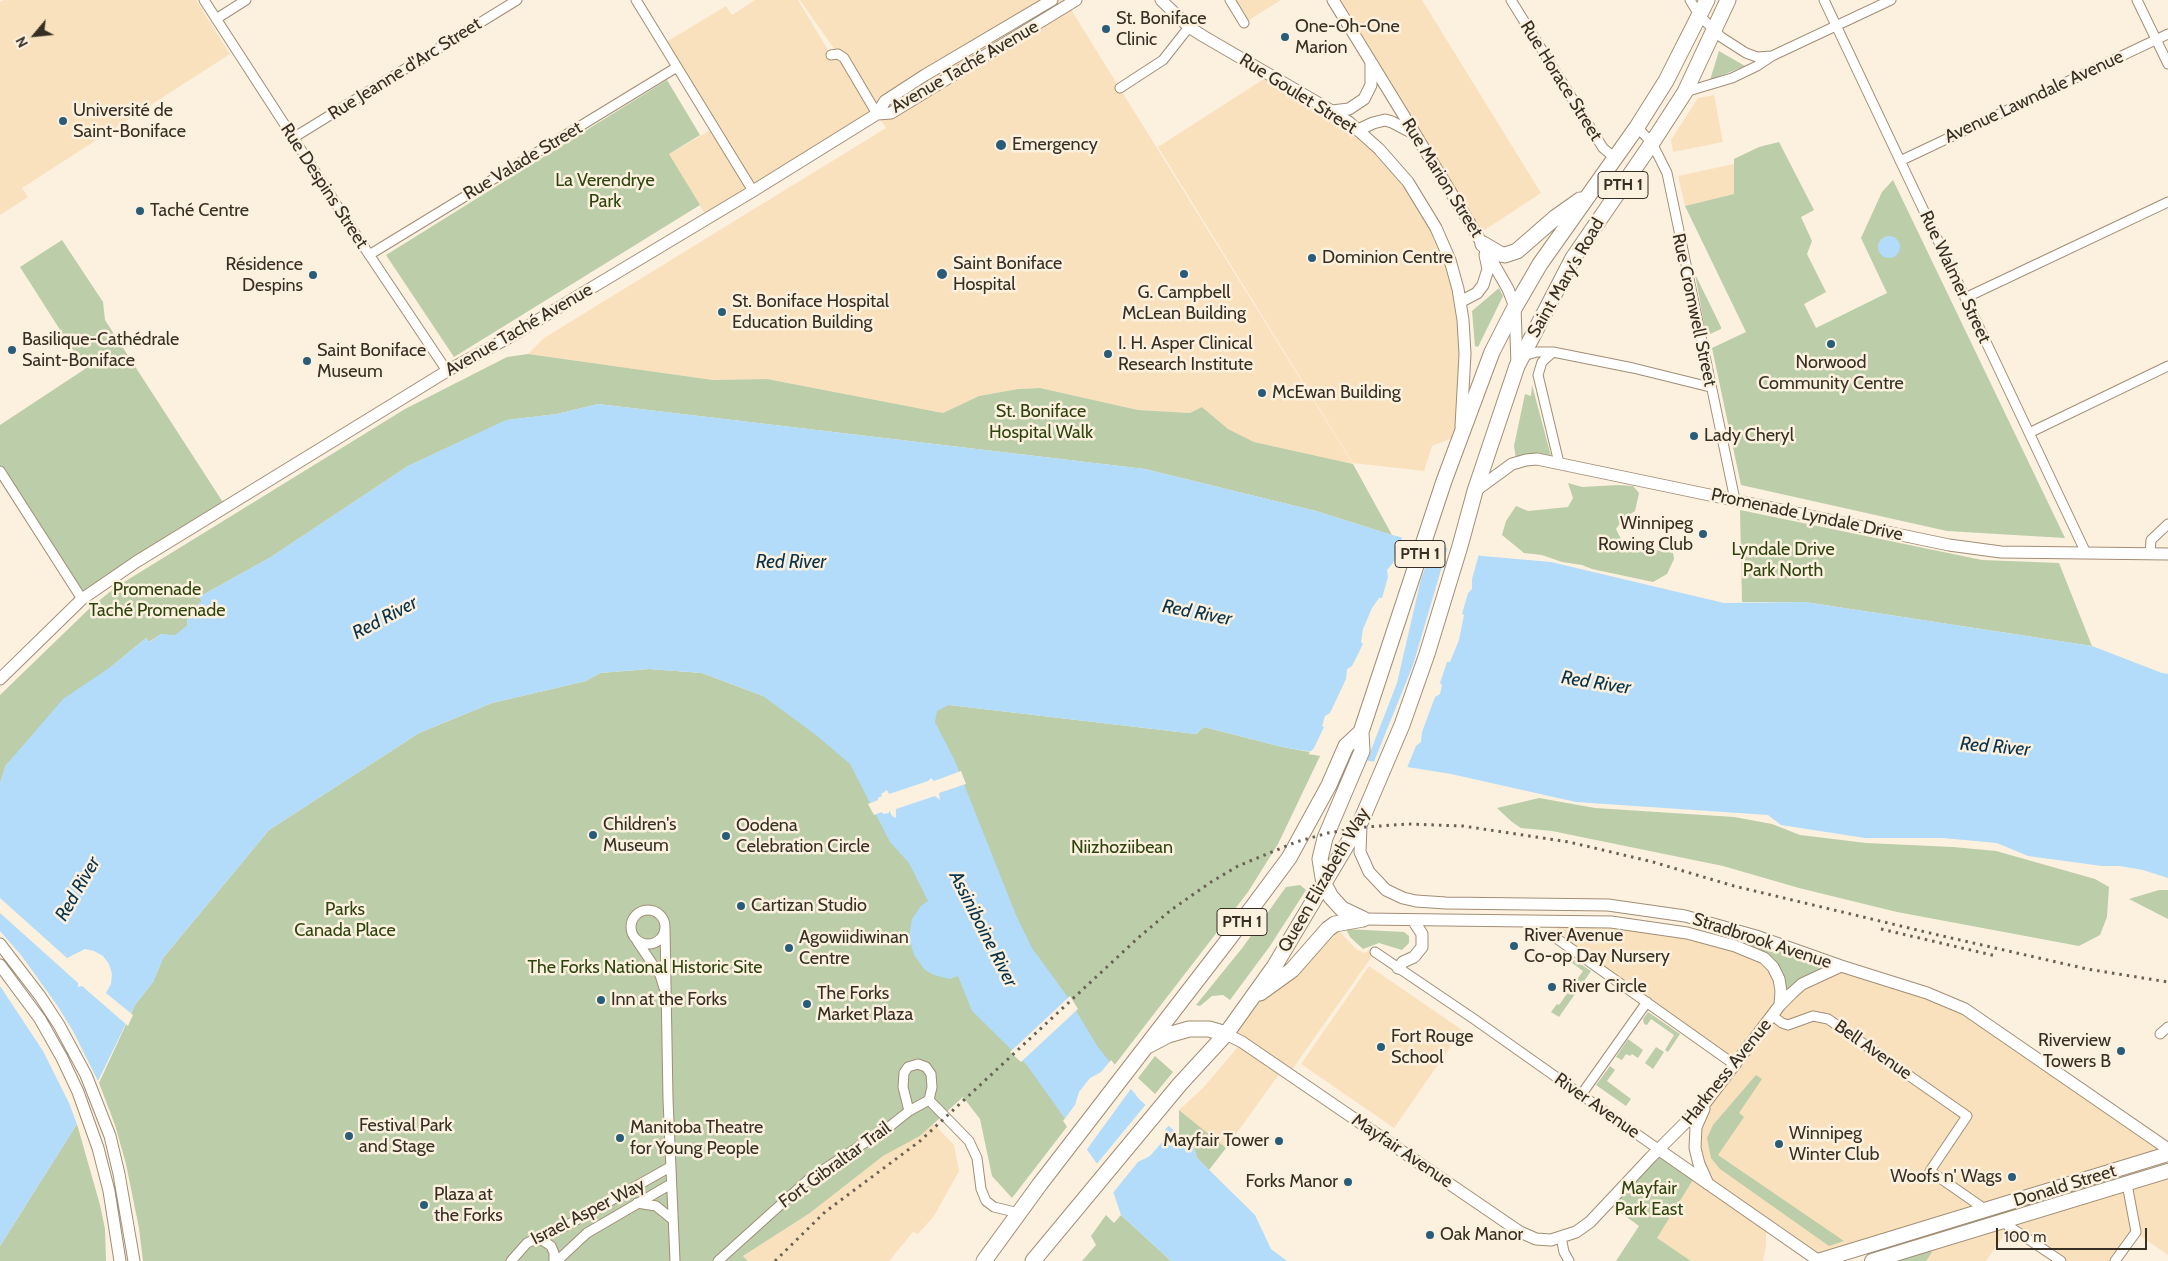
<!DOCTYPE html>
<html>
<head>
<meta charset="utf-8">
<style>
	body { margin:0 }
	#map { position:relative; width:2168px; height:1261px; overflow:hidden; background:#fcf0df; font-family:Cabin,sans-serif }
	canvas { display:block }
	.north { position:absolute; left:10px; top:10px; width:50px; height:50px; -webkit-text-stroke:4px #fcf0df; paint-order:stroke; rotate:242deg; font-size:14px; font-weight:700; line-height:20px; text-align:center; color:#372f24 }
	.north::after { content:''; display:block; margin:auto; width:18px; height:22px; background:#372f24; clip-path:polygon(50% 0,100% 100%,50% 72%,0 100%) }
	.scale { position:absolute; left:1996px; top:1228px; width:151px; height:22px; box-sizing:border-box; border:2px solid #372f24; border-top:0; padding-left:6px; font-size:15px; line-height:18px; white-space:nowrap; color:#372f24; -webkit-text-stroke:4px #fcf0df; paint-order:stroke }
</style>
</head>
<body>
<div id="map">
<canvas width="2168" height="1261"></canvas>
<div class="north">N</div>
<div class="scale">100 m</div>
</div>
<script>
const ctx = document.querySelector('canvas').getContext('2d');
ctx.lineJoin = 'round';
function fillPath(path, color) {
  ctx.fillStyle = color;
  ctx.fill(path, 'evenodd');
}
function shape(rows) {
  const path = new Path2D();
  for (const r of rows) {
    if (r.length === 3) {
      path.moveTo(r[0] + r[2], r[1]);
      path.arc(r[0], r[1], r[2], 0, 2 * Math.PI);
      continue;
    }
    path.moveTo(r[0], r[1]);
    for (let i = 2; i < r.length; i += 2) path.lineTo(r[i], r[i + 1]);
  }
  return path;
}
function strokePath(path, color, width, dash) {
  ctx.strokeStyle = color;
  ctx.lineWidth = width;
  ctx.lineCap = dash ? 'butt' : 'round';
  ctx.setLineDash(dash || []);
  ctx.stroke(path);
}
function label(font, color, halo, rows, align = 'center') {
  ctx.font = font + ' Cabin,sans-serif';
  ctx.lineWidth = 5;
  ctx.setLineDash([]);
  ctx.textBaseline = 'middle';
  ctx.strokeStyle = halo;
  ctx.fillStyle = color;
  for (const [text, x, y, turn = 0] of rows) {
    ctx.save();
    ctx.translate(x, y);
    ctx.rotate((+turn || 0) * Math.PI / 180);
    ctx.textAlign = isNaN(turn) ? turn : align;
    if (halo) ctx.strokeText(text, 0, 0);
    ctx.fillText(text, 0, 0);
    ctx.restore();
  }
}
const built = shape([
	[4,0,196,0,230,54,22,188,28,197,0,215,0,2],
	[755,0,798,0,828,50,837,53,800,0,1065,0,1353,464,1254,442,1228,429,1202,407,1191,413,1138,410,1040,388,1018,389,979,396,943,413,767,379,713,380,528,354,544,338,886,128,877,115,708,219,669,154,714,128,663,44,726,6,732,15],
	[1230,0,1281,0,1244,23],
	[1332,0,1422,0,1541,193,1477,235],
	[1270,75,1369,139,1436,228,1463,320,1460,435,1432,446,1424,471,1353,463,1158,147],
	[1714,95,1723,142,1673,152,1671,140,1698,98],
	[1734,164,1734,194,1685,206,1678,176],
	[1558,921,1611,922,1841,966,1965,1009,2168,1149,1819,1261,1760,1222,1766,1233,1766,1246,1763,1261,1691,1261,1656,1238,1696,1175,1695,1148,1706,1102,1735,1065,1556,938],
	[1338,930,1356,949,1365,953,1374,947,1375,952,1289,1074,1282,1070,1226,1148,1179,1110,1203,1088,1242,1042,1226,1034,1318,938],
	[1369,966,1462,1030,1394,1128,1301,1064],
	[934,1124,954,1145,959,1171,934,1216,918,1234,913,1232,889,1261,748,1261,743,1256,810,1213,883,1156,920,1136],
	[2168,1171,2168,1255,2136,1233,2115,1261,2061,1261,2010,1227,1986,1261,1926,1261,1923,1245]
]);
const green = shape([
	[1719,51,1745,66,1710,80],
	[667,80,700,135,669,154,700,205,454,357,386,255],
	[1779,142,1814,210,1801,217,1812,241,1807,254,1826,292,1804,304,1816,328,1887,293,1861,238,1882,192,1893,180,2065,538,1947,531,1741,485,1712,348,1746,332,1685,206,1734,194,1734,159,1759,147],
	[62,240,103,302,105,320,226,507,82,599,0,471,0,425,85,369,20,267],
	[1695,274,1721,327,1721,329,1708,335,1706,334],
	[1499,288,1503,296,1478,347,1475,346,1472,311],
	[528,354,713,380,767,379,943,413,979,396,1018,389,1040,388,1138,410,1190,413,1202,407,1228,429,1254,442,1353,464,1392,535,1316,511,1145,469,598,404,557,414,507,420,408,466,271,557,199,597,202,601,188,613,187,626,175,636,161,634,149,642,146,638,112,666,6,765,0,783,0,695,91,607,116,587,405,409,507,357],
	[1532,385,1551,456,1516,459,1514,446,1525,394,1531,396],
	[1568,483,1582,487,1618,485,1633,486,1639,493,1635,511,1624,518,1616,529,1621,539,1633,546,1673,553,1674,559,1667,574,1653,582,1592,569,1582,565,1562,562,1542,555,1524,553,1502,535,1506,521,1516,506,1528,511,1568,507,1573,498],
	[1740,510,1982,560,2059,563,2092,646,1805,602,1742,602],
	[649,669,702,673,763,696,949,705,1196,734,1204,727,1282,747,1321,754,1278,844,1248,892,1012,1198,992,1176,980,1119,963,1097,920,1136,883,1156,810,1213,743,1256,748,1261,143,1261,139,1228,126,1164,115,1125,99,1083,135,1005,153,982,163,958,269,830,419,733,492,703,586,681,600,673],
	[1539,798,1595,808,1734,817,1772,824,1800,835,1866,843,1953,847,1996,851,2095,879,2109,887,2107,917,2100,935,2079,946,1897,912,1799,888,1723,866,1552,831,1521,828,1512,822,1497,808],
	[1300,885,1306,890,1270,946,1230,1000,1223,995,1212,996,1200,1006,1196,1005,1243,947,1286,887],
	[2159,890,2168,890,2168,919,2129,899],
	[1346,929,1404,932,1409,936,1409,943,1402,950,1379,943,1363,949,1350,937],
	[1756,936,1841,966,1819,975,1780,1005,1779,980,1747,949],
	[1574,960,1591,971,1559,1017,1551,1012,1557,1004,1559,1005,1583,971,1572,963],
	[1648,1012,1680,1034,1668,1052,1665,1050,1674,1035,1651,1019,1647,1025,1644,1024,1643,1019],
	[1628,1039,1643,1050,1638,1058,1632,1054,1630,1056,1626,1054,1622,1060,1616,1057],
	[1656,1047,1664,1052,1653,1069,1645,1063],
	[1155,1056,1173,1072,1155,1094,1138,1078],
	[1610,1066,1615,1070,1607,1081,1631,1099,1626,1106,1596,1085],
	[1756,1075,1762,1079,1739,1113,1744,1117,1718,1155,1844,1241,1829,1246,1720,1169,1711,1158,1707,1138,1713,1125],
	[1179,1110,1226,1148,1209,1170,1197,1158,1192,1141,1179,1135],
	[77,1124,100,1205,105,1229,106,1261,0,1261,0,1246],
	[1658,1149,1696,1175,1657,1238,1691,1261,1616,1261,1639,1226,1607,1203],
	[1106,1215,1114,1223,1121,1215,1171,1261,1082,1261,1096,1245,1091,1236],
	[1923,1245,1932,1252,1926,1261,1872,1261]
]);
const water = shape([
	[1889,247,11],
	[598,404,1145,469,1316,511,1392,535,1482,556,1551,562,1724,603,1805,602,2092,646,2162,673,2168,674,2168,878,2143,870,2120,866,2102,866,2028,856,1997,843,1943,838,1865,838,1781,825,1768,815,1576,802,1451,774,1282,747,1204,727,1196,734,949,705,937,711,935,722,954,759,1016,915,1032,948,1067,996,1098,1047,1139,1099,1179,1135,1192,1141,1197,1158,1255,1215,1271,1249,1287,1261,1171,1261,1121,1215,1110,1182,1026,1064,972,1011,958,976,950,979,934,975,925,970,914,955,909,938,912,919,921,906,928,901,909,863,890,842,850,764,816,735,763,696,702,673,649,669,600,673,586,681,492,703,419,733,269,830,163,958,153,982,135,1005,77,1124,0,1246,0,783,6,765,63,699,112,666,146,638,150,642,161,634,175,635,187,626,188,613,202,601,199,597,271,557,408,466,506,420,557,414]
]);
const pier = shape([
	[1399,534,1434,542,1421,579,1397,683,1366,763,1308,754,1314,748,1324,727,1322,726,1325,716,1330,713,1346,679,1347,669,1352,666,1363,644,1361,642,1363,629,1372,608,1379,598,1382,598,1388,577,1387,570,1393,563,1402,538,1399,536],
	[1448,546,1483,554,1479,554,1472,579,1472,589,1468,593,1462,614,1464,615,1459,640,1450,662,1447,662,1440,683,1442,685,1440,694,1435,697,1422,732,1421,742,1416,746,1407,768,1409,770,1373,764,1413,665],
	[961,771,966,784,939,793,940,800,935,796,896,809,896,818,892,816,889,810,889,813,883,814,882,812,874,815,868,804,878,800,878,798,882,796,881,794,887,790,889,794,928,781,931,778,934,781],
	[0,898,67,958,85,949,94,951,103,956,109,964,112,974,111,984,106,993,133,1015,128,1026,82,986,78,987,78,983,0,913],
	[0,931,21,955,57,1005,73,1031,99,1083,100,1086,78,1127,69,1103,43,1051,0,986],
	[1070,996,1078,1009,1021,1062,1010,1052],
	[1111,1060,1133,1086,1085,1152,1063,1121,1075,1105,1079,1092,1090,1078,1101,1072],
	[1147,1103,1170,1124,1165,1130,1167,1132,1163,1141,1150,1156,1138,1162,1112,1194,1108,1184,1095,1166]
]);
const street = shape([
	[204,0,362,244,447,371],
	[636,0,753,191],
	[1230,0,1244,23],
	[1511,0,1603,148,1615,158],
	[1690,0,1699,15,1721,37,1746,53,1757,57,1772,56],
	[1824,0,2086,553],
	[2137,0,2168,64],
	[216,19,246,0],
	[831,55,838,54,844,58,877,114],
	[1120,88,1163,60,1189,27],
	[1685,92,1732,78,1757,66,1772,56,1891,0],
	[1637,127,1652,143,1667,173,1735,500],
	[293,138,517,0],
	[1900,161,2168,34],
	[369,255,677,67],
	[1965,298,2168,202],
	[1553,352,1542,362,1538,375,1559,463],
	[1523,356,1537,352,1553,352,1633,368,1710,387],
	[2029,433,2168,366],
	[0,471,82,599],
	[2150,554,2151,540,2168,524],
	[648,927,17],
	[665,928,668,1099,675,1261],
	[1556,938,1735,1065],
	[637,941,660,975,664,988],
	[1375,952,1474,1019,1658,1149],
	[1773,1016,1782,1023,1788,1025,1813,1016,1828,1019,1967,1116,1930,1171,1986,1210],
	[2160,1034,2168,1027],
	[1581,1095,1647,1002],
	[929,1100,969,1141,977,1158,981,1189,986,1201,994,1207,1019,1213],
	[637,1203,656,1206,672,1219],
	[2001,1221,2061,1261],
	[1561,1237,1564,1252,1569,1261],
	[534,1240,542,1240,551,1246,554,1253,554,1261],
	[511,1261,527,1243,564,1227,670,1167],
	[557,1261,587,1233,671,1184],
	[718,1261,809,1179,889,1127,909,1111,929,1100,932,1087,931,1074,926,1067,918,1064,908,1067,904,1073,903,1087,909,1111],
	[2115,1261,2136,1232,2127,1184]
]);
const secondary = shape([
	[1161,0,1189,27,1203,36,1332,111,1350,123,1379,149,1408,182,1436,228,1450,260,1458,289,1463,320,1465,354,1461,426],
	[1333,0,1477,235,1508,289,1515,307,1517,365],
	[1332,111,1349,109,1364,99,1371,85,1371,63],
	[877,114,891,113,1076,0],
	[1358,130,1373,123,1385,120,1392,122,1411,132],
	[1460,302,1477,293,1483,285,1488,269,1485,255],
	[1475,491,1512,464,1526,460,1537,459,1949,545,2001,552,2168,554],
	[0,679,82,599,136,562,447,371,508,338,753,191,877,114,885,101,925,75,1052,0],
	[1361,825,1360,852,1369,872,1386,890,1403,898,1416,901,1446,903,1608,905,1685,916,1756,936,1841,966,1927,993,1965,1009,2168,1149],
	[1363,919,1611,922,1687,933,1735,946,1764,958,1773,967,1779,979,1781,991,1780,1005],
	[0,944,40,996,59,1025,86,1075,110,1136,119,1174,134,1261],
	[0,965,40,1019,62,1058,78,1092,98,1148,109,1191,120,1261],
	[1398,968,1403,962,1414,957,1422,947,1422,934,1413,920],
	[1226,1034,1242,1042,1520,1232,1536,1239,1551,1240,1576,1232,1590,1222,1651,1157,1706,1102,1780,1005,1792,993,1802,984,1841,966],
	[1704,1109,1696,1127,1695,1148,1699,1164,1708,1184],
	[1658,1149,1819,1261]
]);
const primary = shape([
	[1818,1261,2168,1154],
	[1872,1261,2168,1171]
]);
const highway = shape([
	[1483,244,1500,254,1505,255,1517,251,1556,217,1580,200],
	[1361,732,1362,751,1325,838,1320,859,1324,884,1331,897,1342,909,1363,919],
	[1260,993,1292,970,1328,929,1335,924,1363,919],
	[1149,1045,1168,1035,1189,1029,1209,1029,1226,1034],
	[984,1261,1040,1184,1228,940,1289,858,1329,785,1346,746,1361,732,1444,481,1492,352,1515,307,1540,264,1637,127,1666,81,1707,0],
	[1033,1261,1180,1084,1226,1034,1274,967,1361,821,1402,725,1427,654,1460,546,1475,491,1517,366,1573,258,1652,143,1685,92,1728,0]
]);
const rail = shape([
	[1881,929,1996,956],
	[775,1261,825,1212,920,1141,1138,938,1171,910,1211,882,1238,866,1296,842,1328,833,1366,827,1408,824,1463,826,1569,842,1653,862,1734,886,1938,935,2087,969,2168,982]
]);
const markers = [
	[1106,29,5,"#285c78"],
	[1285,37,5,"#285c78"],
	[63,121,5,"#285c78"],
	[1001,145,6,"#285c78"],
	[140,211,5,"#285c78"],
	[1312,258,5,"#285c78"],
	[942,274,6,"#285c78"],
	[1184,274,5,"#285c78"],
	[313,275,5,"#285c78"],
	[722,312,5,"#285c78"],
	[1831,344,5,"#285c78"],
	[12,350,5,"#285c78"],
	[1108,354,5,"#285c78"],
	[307,361,5,"#285c78"],
	[1262,393,5,"#285c78"],
	[1694,436,5,"#285c78"],
	[1703,534,5,"#285c78"],
	[593,835,5,"#285c78"],
	[726,836,5,"#285c78"],
	[741,906,5,"#285c78"],
	[1514,946,5,"#285c78"],
	[789,948,5,"#285c78"],
	[1552,987,5,"#285c78"],
	[601,1000,5,"#285c78"],
	[807,1004,5,"#285c78"],
	[1381,1047,5,"#285c78"],
	[2121,1051,5,"#285c78"],
	[349,1136,5,"#285c78"],
	[620,1138,5,"#285c78"],
	[1279,1141,5,"#285c78"],
	[1779,1144,5,"#285c78"],
	[2012,1177,5,"#285c78"],
	[1348,1182,5,"#285c78"],
	[424,1205,5,"#285c78"],
	[1430,1235,5,"#285c78"]
];
const shields = [
	[1623,185,50],
	[1420,554,50],
	[1242,922,50]
];
const shieldNames = [
	["PTH 1",1623,185],
	["PTH 1",1420,554],
	["PTH 1",1242,922]
];
const poiNames = [
	["St. Boniface",1116,19],
	["Clinic",1116,40],
	["One-Oh-One",1295,27],
	["Marion",1295,48],
	["Université de",73,111],
	["Saint-Boniface",73,132],
	["Emergency",1012,145],
	["Taché Centre",150,211],
	["Dominion Centre",1322,258],
	["Saint Boniface",953,264],
	["Hospital",953,285],
	["Résidence",303,265,"right"],
	["Despins",303,286,"right"],
	["G. Campbell",1184,293,"center"],
	["McLean Building",1184,314,"center"],
	["St. Boniface Hospital",732,302],
	["Education Building",732,323],
	["Basilique-Cathédrale",22,340],
	["Saint-Boniface",22,361],
	["I. H. Asper Clinical",1118,344],
	["Research Institute",1118,365],
	["Saint Boniface",317,351],
	["Museum",317,372],
	["Norwood",1831,363,"center"],
	["Community Centre",1831,384,"center"],
	["McEwan Building",1272,393],
	["Lady Cheryl",1704,436],
	["Winnipeg",1693,524,"right"],
	["Rowing Club",1693,545,"right"],
	["Children's",603,825],
	["Museum",603,846],
	["Oodena",736,826],
	["Celebration Circle",736,847],
	["Cartizan Studio",751,906],
	["River Avenue",1524,936],
	["Co-op Day Nursery",1524,957],
	["Agowiidiwinan",799,938],
	["Centre",799,959],
	["River Circle",1562,987],
	["The Forks",817,994],
	["Market Plaza",817,1015],
	["Inn at the Forks",611,1000],
	["Fort Rouge",1391,1037],
	["School",1391,1058],
	["Riverview",2111,1041,"right"],
	["Towers B",2111,1062,"right"],
	["Festival Park",359,1126],
	["and Stage",359,1147],
	["Manitoba Theatre",630,1128],
	["for Young People",630,1149],
	["Winnipeg",1789,1134],
	["Winter Club",1789,1155],
	["Mayfair Tower",1269,1141,"right"],
	["Woofs n' Wags",2002,1177,"right"],
	["Forks Manor",1338,1182,"right"],
	["Plaza at",434,1195],
	["the Forks",434,1216],
	["Oak Manor",1440,1235]
];
const streetNames = [
	["Avenue Taché Avenue",965,67,-30],
	["Rue Jeanne d'Arc Street",405,69,-32],
	["Rue Horace Street",1561,81,58],
	["Rue Goulet Street",1298,94,32],
	["Avenue Lawndale Avenue",2034,97,-25],
	["Rue Valade Street",523,161,-31],
	["Rue Marion Street",1442,178,58],
	["Rue Despins Street",324,186,57],
	["Rue Walmer Street",1955,277,65],
	["Saint Mary's Road",1566,278,-60],
	["Rue Cromwell Street",1694,310,78],
	["Avenue Taché Avenue",519,330,-30],
	["Promenade Lyndale Drive",1807,515,12],
	["Queen Elizabeth Way",1324,880,-60],
	["Stradbrook Avenue",1762,941,18],
	["Bell Avenue",1873,1050,35],
	["Harkness Avenue",1727,1072,-51],
	["River Avenue",1597,1106,35],
	["Mayfair Avenue",1402,1151,34],
	["Fort Gibraltar Trail",835,1165,-36],
	["Donald Street",2065,1186,-17],
	["Israel Asper Way",588,1212,-27]
];
const parkNames = [
	["La Verendrye",605,181],
	["Park",605,202],
	["St. Boniface",1041,412],
	["Hospital Walk",1041,433],
	["Lyndale Drive",1783,550],
	["Park North",1783,571],
	["Promenade",157,590],
	["Taché Promenade",157,611],
	["Niizhoziibean",1122,848],
	["Parks",345,910],
	["Canada Place",345,931],
	["The Forks National Historic Site",645,968],
	["Mayfair",1649,1189],
	["Park East",1649,1210]
];
const waterNames = [
	["Red River",791,562],
	["Red River",1197,613,11],
	["Red River",385,618,-28],
	["Red River",1596,683,9],
	["Red River",1995,747,5],
	["Red River",78,889,-60],
	["Assiniboine River",983,929,63]
];
fillPath(built, '#fae1be');
fillPath(green, '#bbcda9');
fillPath(water, '#b2dcf9');
fillPath(pier, '#fcf0df');
strokePath(street, '#a18e74', 11);
strokePath(secondary, '#a18e74', 13);
strokePath(primary, '#a18e74', 16);
strokePath(highway, '#a18e74', 17);
strokePath(street, '#fff', 9);
strokePath(secondary, '#fff', 11);
strokePath(primary, '#fff', 14);
strokePath(highway, '#fff', 15);
strokePath(rail, '#6a6154', 3, [2.5, 5]);
for (const [x, y, r, color] of markers) {
  const dot = new Path2D();
  dot.arc(x, y, r, 0, 2 * Math.PI);
  ctx.fillStyle = color;
  ctx.fill(dot);
  strokePath(dot, '#fcf0df', 2);
}
for (const [x, y, w] of shields) {
  const box = new Path2D();
  box.roundRect(x - w / 2, y - 13.5, w, 27, 4);
  ctx.fillStyle = '#fcf0df';
  ctx.fill(box);
  strokePath(box, '#372f24', 1);
}
label('bold 16px', '#372f24', null, shieldNames);
label('18px', '#372f24', '#fcf0df', poiNames, 'left');
label('18px', '#372f24', '#fcf0df', streetNames);
label('18px', '#2e440e', '#fcf0df', parkNames);
label('italic 19px', '#07344c', '#fcf0df', waterNames);
</script>
</body>
</html>
